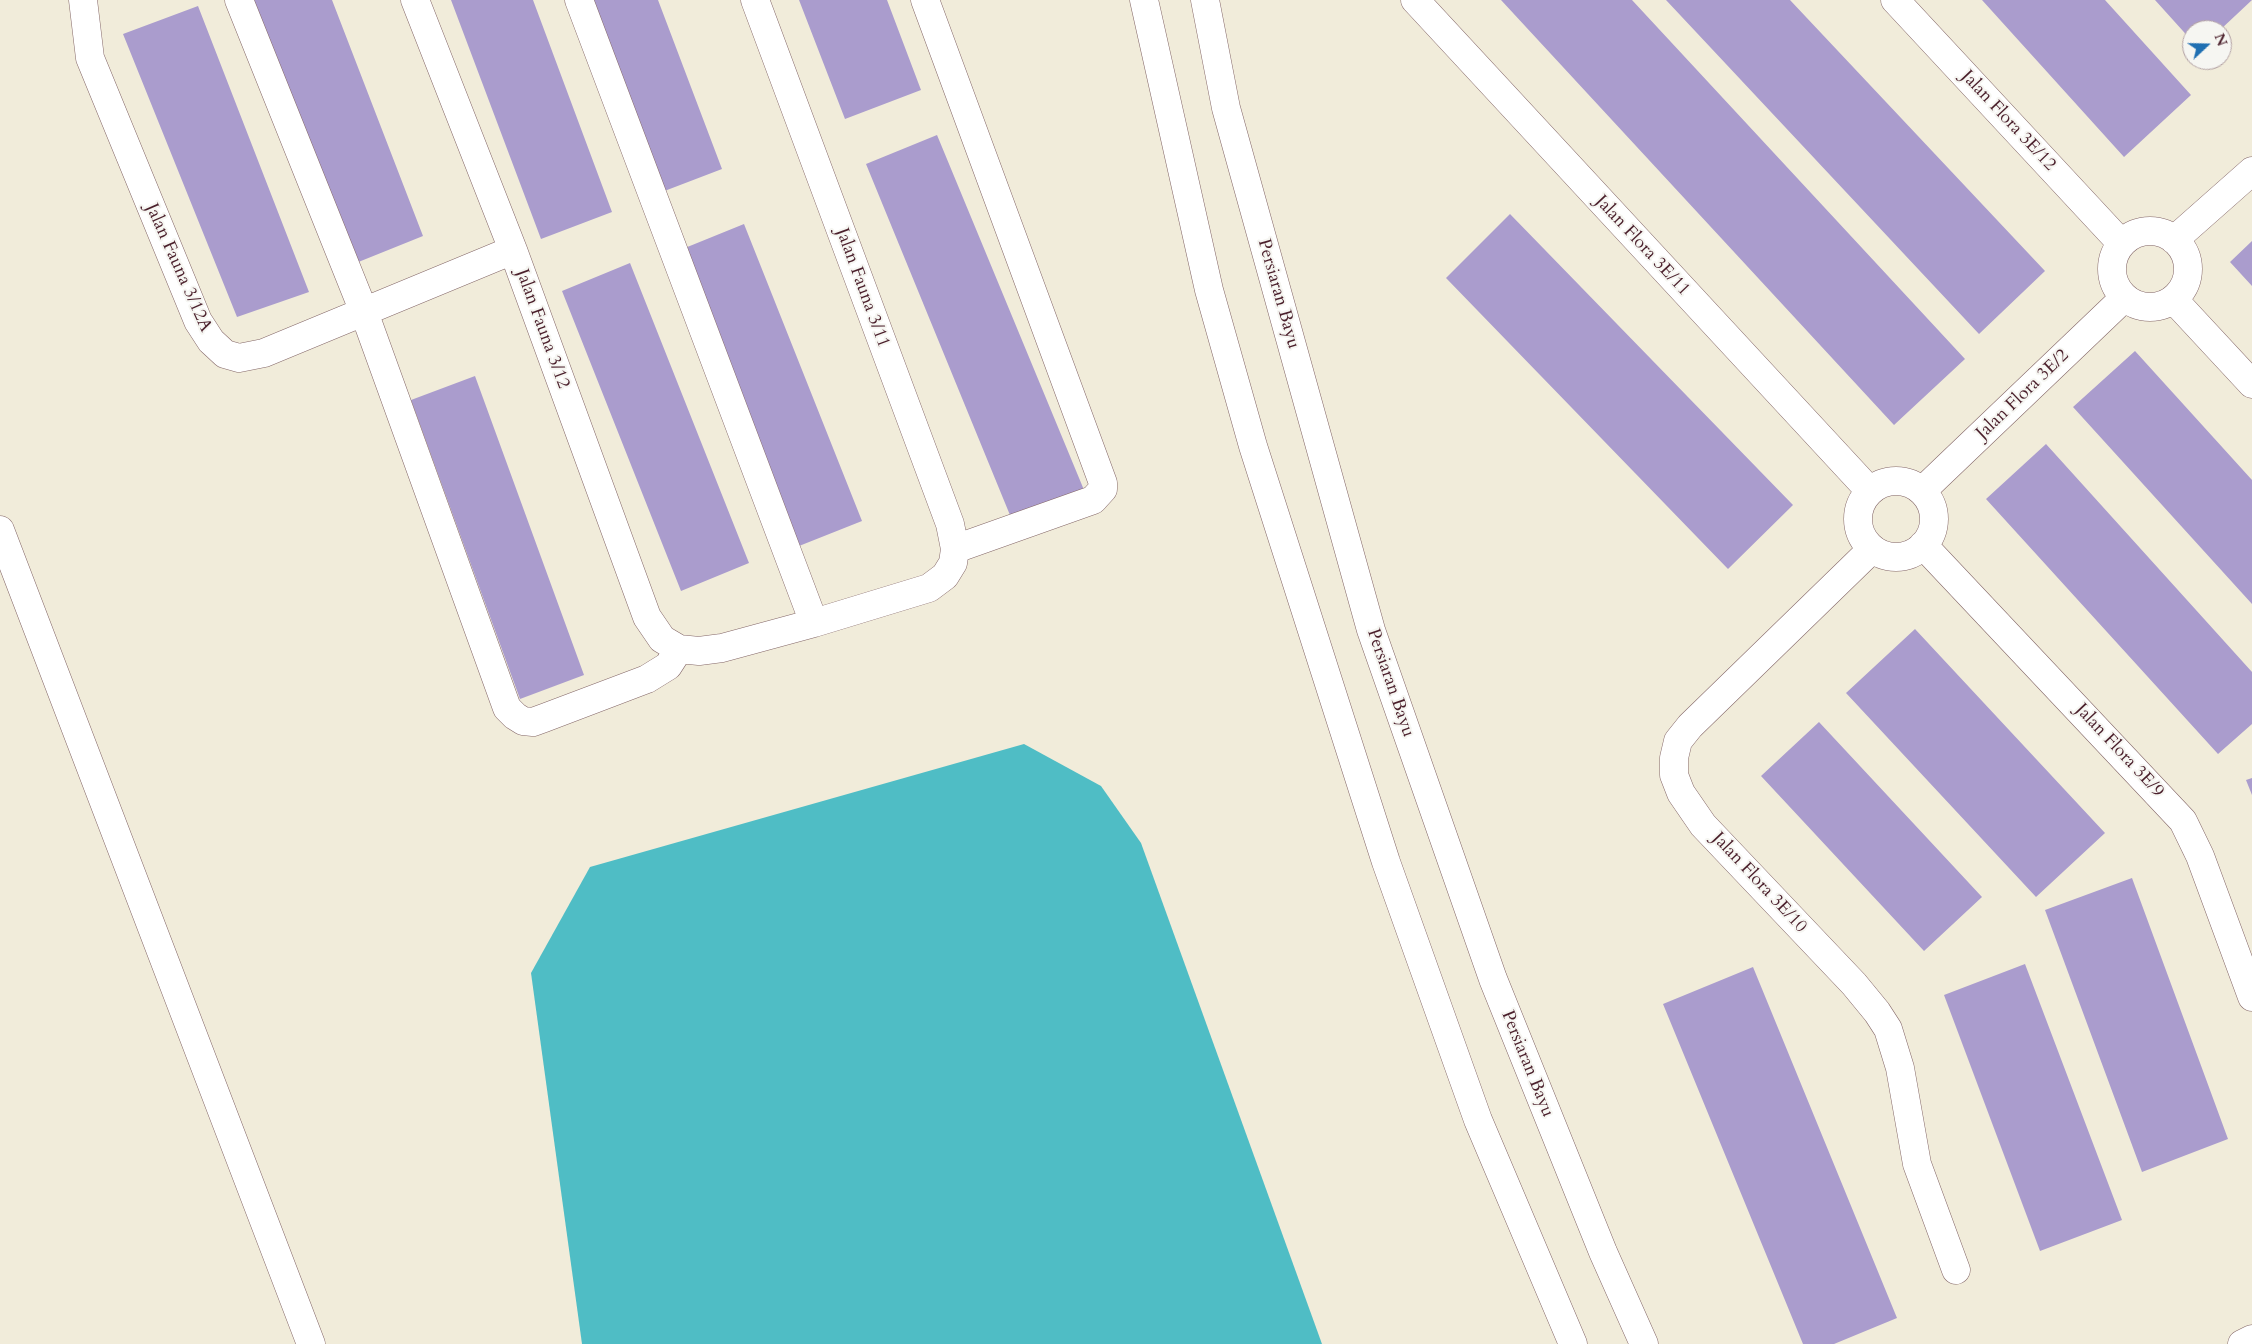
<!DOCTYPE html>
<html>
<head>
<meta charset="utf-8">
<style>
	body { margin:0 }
	#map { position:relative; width:2252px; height:1344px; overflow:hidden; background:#f1ecda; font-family:Cardo,serif }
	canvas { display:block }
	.north { position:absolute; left:2182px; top:20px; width:50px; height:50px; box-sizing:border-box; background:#f6f6f2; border:1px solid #b1a0a2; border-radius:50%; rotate:69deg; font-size:14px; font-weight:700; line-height:20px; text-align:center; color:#4a1f2b }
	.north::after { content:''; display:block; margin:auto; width:18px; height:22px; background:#1f6fb2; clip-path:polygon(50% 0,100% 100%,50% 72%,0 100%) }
</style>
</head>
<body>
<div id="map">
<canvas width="2252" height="1344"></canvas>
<div class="north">N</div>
</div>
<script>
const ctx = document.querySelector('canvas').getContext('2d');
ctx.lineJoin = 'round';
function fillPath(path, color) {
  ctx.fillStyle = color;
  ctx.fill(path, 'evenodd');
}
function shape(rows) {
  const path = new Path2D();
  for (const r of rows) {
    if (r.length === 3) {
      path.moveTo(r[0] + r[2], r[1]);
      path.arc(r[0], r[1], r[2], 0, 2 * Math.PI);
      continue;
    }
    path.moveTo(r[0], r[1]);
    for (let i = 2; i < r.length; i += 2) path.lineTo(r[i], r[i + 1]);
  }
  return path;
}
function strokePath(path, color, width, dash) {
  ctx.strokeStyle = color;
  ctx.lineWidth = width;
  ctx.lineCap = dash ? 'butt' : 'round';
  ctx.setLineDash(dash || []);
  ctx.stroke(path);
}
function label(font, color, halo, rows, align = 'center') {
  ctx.font = font + ' Cardo,serif';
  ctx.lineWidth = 4;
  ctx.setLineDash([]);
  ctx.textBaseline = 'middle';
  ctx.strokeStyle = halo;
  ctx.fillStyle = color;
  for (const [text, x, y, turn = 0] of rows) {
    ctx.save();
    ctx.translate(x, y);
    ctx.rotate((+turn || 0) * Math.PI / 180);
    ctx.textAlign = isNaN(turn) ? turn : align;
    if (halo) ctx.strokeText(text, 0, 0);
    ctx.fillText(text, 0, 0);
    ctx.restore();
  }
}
const water = shape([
	[1024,744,1101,786,1141,843,1322,1344,582,1344,531,973,590,867]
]);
const building = shape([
	[239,0,332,0,423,236,346,267],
	[451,0,533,0,612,212,541,239],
	[580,0,658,0,722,169,654,195],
	[799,0,887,0,921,90,845,119],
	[1501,0,1632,0,1965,359,1894,425],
	[1666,0,1790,0,2045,271,1979,334],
	[1982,0,2105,0,2191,95,2124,157],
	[2155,0,2252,0,2220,30,2192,30,2192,41],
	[198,6,309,292,237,317,123,34],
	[937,135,1084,490,1012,520,866,164],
	[1510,214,1793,505,1728,569,1446,278],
	[744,224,862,521,794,548,675,252],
	[2252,241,2252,286,2230,262],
	[630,263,749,563,681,591,562,291],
	[2135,351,2252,480,2252,604,2073,407],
	[475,376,584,675,520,699,411,400],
	[2046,444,2252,672,2252,724,2218,754,1986,499],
	[1915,629,2105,833,2036,897,1846,693],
	[1819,722,1982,897,1924,951,1761,776],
	[2252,778,2252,795,2246,780],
	[2132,878,2228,1139,2142,1172,2045,910],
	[2025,964,2122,1220,2040,1251,1944,995],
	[1753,967,1897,1318,1834,1344,1803,1344,1663,1004]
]);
const minor = shape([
	[83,0,90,58,198,321,211,341,225,354,239,358,264,353,513,250],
	[239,0,364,312,507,708,515,716,523,721,533,722,544,718,647,679,668,666,679,649],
	[415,0,513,250,647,617,662,639,679,649,699,651,722,648,814,623,929,588,945,576,953,563,955,549,950,524,755,0],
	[579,0,814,623],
	[925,0,1103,483,1103,489,1093,500,955,549],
	[1415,0,1870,491],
	[1895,0,2121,243],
	[2150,269,38],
	[2174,240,2252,171],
	[2174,300,2252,384],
	[1896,519,38],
	[1922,491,2124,298],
	[0,530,311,1344],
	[1923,545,2183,821,2200,856,2252,997],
	[1872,549,1690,726,1678,741,1674,758,1674,775,1681,793,1703,825,1854,984,1877,1012,1888,1029,1900,1068,1917,1164,1956,1270],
	[2242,1344,2252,1339]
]);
const major = shape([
	[1144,0,1209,290,1253,446,1386,862,1478,1120,1573,1344],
	[1205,0,1226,108,1371,630,1493,979,1603,1252,1644,1344]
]);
const streetNames = [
	["Jalan Flora 3E/12",2008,121,47],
	["Jalan Flora 3E/11",1642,246,47],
	["Jalan Fauna 3/12A",178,268,66],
	["Jalan Fauna 3/11",862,288,70],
	["Persiaran Bayu",1278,294,74],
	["Jalan Fauna 3/12",542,329,70],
	["Jalan Flora 3E/2",2023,395,-44],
	["Persiaran Bayu",1390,683,71],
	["Jalan Flora 3E/9",2119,751,47],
	["Jalan Flora 3E/10",1759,883,47],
	["Persiaran Bayu",1527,1064,68]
];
fillPath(water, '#4fbdc5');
fillPath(building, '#aa9ccd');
strokePath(minor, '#846768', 29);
strokePath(major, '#846768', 29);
strokePath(minor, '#fff', 28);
strokePath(major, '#fff', 28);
label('18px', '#4a1f2b', '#f6f6f2', streetNames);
</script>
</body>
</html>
